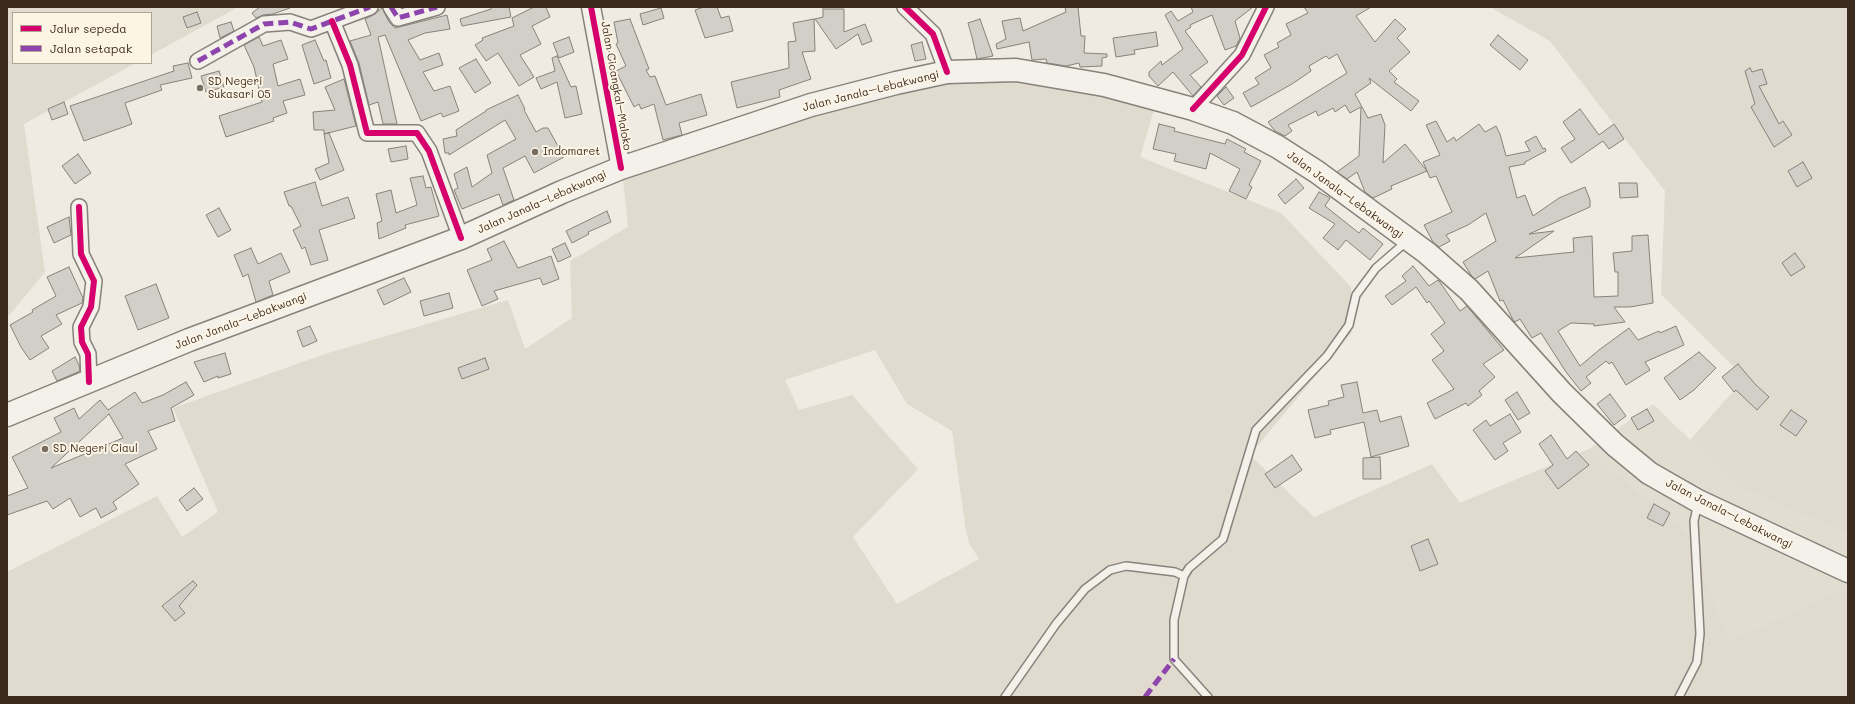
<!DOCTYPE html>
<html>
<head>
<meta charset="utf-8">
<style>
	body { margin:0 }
	#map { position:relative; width:1855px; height:704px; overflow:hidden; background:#efebe2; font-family:Mali,sans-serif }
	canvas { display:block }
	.frame { position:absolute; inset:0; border:8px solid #3b2a1e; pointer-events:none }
	.legend { position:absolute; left:12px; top:12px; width:140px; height:52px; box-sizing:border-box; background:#fcf5e5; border:1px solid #afa495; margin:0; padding:5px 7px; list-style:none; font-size:12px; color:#3b2a1e }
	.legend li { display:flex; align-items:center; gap:8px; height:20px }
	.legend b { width:20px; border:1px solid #afa495 }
</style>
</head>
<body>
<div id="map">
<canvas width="1855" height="704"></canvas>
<div class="frame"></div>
<ul class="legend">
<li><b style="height:5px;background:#d6006c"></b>Jalur sepeda</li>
<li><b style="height:5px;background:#8e44ad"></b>Jalan setapak</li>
</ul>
</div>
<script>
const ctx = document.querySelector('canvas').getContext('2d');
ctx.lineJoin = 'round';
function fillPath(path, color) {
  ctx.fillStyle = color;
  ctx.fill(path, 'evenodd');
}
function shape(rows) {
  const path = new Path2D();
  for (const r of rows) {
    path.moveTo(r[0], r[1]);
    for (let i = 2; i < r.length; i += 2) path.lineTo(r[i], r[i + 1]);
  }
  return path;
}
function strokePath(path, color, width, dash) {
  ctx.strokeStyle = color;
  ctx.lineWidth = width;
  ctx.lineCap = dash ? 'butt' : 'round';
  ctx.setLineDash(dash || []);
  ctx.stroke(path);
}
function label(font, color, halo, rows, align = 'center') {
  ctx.font = font + ' Mali,sans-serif';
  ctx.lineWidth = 4;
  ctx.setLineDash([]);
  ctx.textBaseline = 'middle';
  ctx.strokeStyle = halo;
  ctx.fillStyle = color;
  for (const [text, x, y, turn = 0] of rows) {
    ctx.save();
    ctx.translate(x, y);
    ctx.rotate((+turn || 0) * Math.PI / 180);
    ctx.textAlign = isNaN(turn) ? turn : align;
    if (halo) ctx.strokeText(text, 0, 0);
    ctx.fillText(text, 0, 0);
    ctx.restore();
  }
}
const built = shape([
	[1653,404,1740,488,1848,534,1848,587,1730,640,1689,535,1589,449]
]);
const green = shape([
	[7,7,238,7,151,55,151,13,13,13,13,63,136,63,24,124,45,272,7,318],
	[1490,7,1848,7,1848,534,1740,488,1690,440,1745,378,1661,294,1665,191,1550,41],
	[951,76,1058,81,1156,103,1140,157,1281,213,1351,287,1352,332,1250,455,1314,517,1432,464,1460,503,1589,449,1689,535,1730,640,1848,587,1848,697,7,697,7,572,157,496,182,537,218,512,173,408,325,354,508,300,525,349,572,318,570,261,628,227,622,171],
	[875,350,907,404,952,431,966,531,969,543,979,559,897,604,853,537,918,469,852,395,799,410,785,380]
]);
const building = shape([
	[260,7,290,7,290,8,273,14,263,15,256,18,252,13,260,7],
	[491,7,509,7,511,17,462,26,460,19,491,9,491,7],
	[534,7,546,7,550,17,532,26,541,44,520,55,534,77,519,86,498,53,486,61,475,45,483,40,482,38,514,26,512,18,534,7],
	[704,7,717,7,721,18,729,16,733,31,705,38,695,10,704,7],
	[1065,7,1078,7,1081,36,1085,36,1084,53,1107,54,1107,57,1102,58,1102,66,1080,67,1079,63,1066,66,1047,63,1046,59,1032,60,1029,42,997,49,996,44,1006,39,1002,21,1020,18,1023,31,1066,12,1065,7],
	[1191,7,1253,7,1235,21,1240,38,1236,46,1225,50,1212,15,1190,25,1191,27,1185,31,1208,62,1190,75,1201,87,1193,96,1173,72,1158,86,1149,76,1149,72,1161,61,1162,65,1183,49,1165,15,1171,11,1178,21,1193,12,1191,7],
	[1304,7,1371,7,1356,16,1375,42,1395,19,1406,29,1397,38,1410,52,1389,71,1397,79,1394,82,1419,101,1411,111,1369,78,1371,83,1355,94,1368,118,1381,114,1385,125,1383,163,1405,144,1427,171,1423,162,1440,155,1426,125,1436,121,1447,142,1454,137,1456,141,1479,124,1485,132,1496,126,1500,134,1506,156,1530,151,1525,142,1536,136,1543,149,1545,148,1546,151,1525,162,1525,164,1509,167,1517,198,1525,195,1533,216,1559,198,1585,187,1590,200,1590,207,1529,234,1554,231,1515,258,1574,252,1573,238,1592,236,1594,297,1618,296,1618,272,1615,272,1613,253,1632,251,1632,236,1648,235,1653,303,1630,307,1614,307,1625,322,1594,326,1594,324,1571,323,1558,331,1580,366,1599,350,1629,328,1638,340,1659,331,1660,333,1676,326,1684,345,1645,362,1650,370,1626,385,1612,362,1609,364,1606,361,1586,377,1591,383,1581,391,1566,372,1541,333,1532,338,1520,319,1515,322,1512,318,1503,300,1500,301,1488,271,1475,279,1471,275,1463,262,1496,241,1486,213,1468,225,1446,235,1450,241,1439,247,1433,242,1424,225,1452,212,1436,176,1430,178,1427,171,1391,186,1392,189,1373,198,1365,192,1357,172,1347,179,1337,172,1359,156,1361,107,1350,113,1345,105,1335,112,1333,108,1318,116,1316,111,1288,125,1292,131,1285,136,1275,131,1268,122,1347,73,1337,54,1329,59,1326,56,1309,66,1311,71,1292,84,1251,107,1243,93,1259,84,1255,78,1271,68,1264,55,1279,47,1277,43,1291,35,1286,24,1308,13,1304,7],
	[382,8,389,22,395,28,447,15,450,29,425,33,408,40,420,60,439,53,443,65,423,72,434,91,450,86,459,111,443,117,441,113,421,121,385,35,378,37,397,124,383,124,378,102,369,105,359,63,350,41,371,35,365,19,373,15,382,8],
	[661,8,664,18,643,25,640,14,661,8],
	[823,9,844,9,844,32,865,24,872,41,862,45,858,34,836,49,815,19,823,17,823,9],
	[197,12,201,23,187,28,183,17,197,12],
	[630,19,649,69,646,70,650,77,655,76,666,105,701,94,707,115,679,123,682,135,663,140,654,104,641,109,639,104,634,107,616,71,626,66,616,44,618,43,614,22,630,19],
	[814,19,815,51,802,52,811,79,779,90,780,97,737,108,731,82,789,68,788,42,796,41,793,23,814,19],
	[980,19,993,56,977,59,972,37,968,23,980,19],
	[231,22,234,31,220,38,217,26,231,22],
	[1156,32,1158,46,1134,50,1135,54,1116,57,1113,38,1156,32],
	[1498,35,1528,60,1520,70,1490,45,1498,35],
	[259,37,263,46,281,40,288,59,273,64,278,86,300,79,305,95,283,101,287,113,273,118,274,121,226,137,219,116,262,102,254,67,244,45,259,37],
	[569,37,574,52,559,58,553,43,569,37],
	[315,40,324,61,326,60,331,78,314,84,302,45,315,40],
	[922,42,926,59,915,61,911,45,922,42],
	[557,56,571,87,576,86,582,114,565,118,557,82,541,89,536,78,555,71,552,58,557,56],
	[476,59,491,83,475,93,459,68,476,59],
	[188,63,192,78,160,85,162,90,125,103,132,124,84,141,70,106,174,71,173,66,188,63],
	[1750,68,1752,72,1762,69,1767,84,1759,86,1779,124,1783,121,1792,135,1774,147,1751,107,1755,104,1745,71,1750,68],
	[219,71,224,87,206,92,201,76,219,71],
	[344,79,356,126,324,134,324,130,314,130,313,112,335,110,325,87,344,79],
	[1226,87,1234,98,1224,105,1217,96,1226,87],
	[518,95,525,109,524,110,536,132,543,128,548,128,564,157,534,173,525,156,503,168,514,200,503,205,499,194,462,209,454,190,458,188,454,174,467,167,472,187,492,173,487,155,516,139,505,120,449,155,449,153,445,153,443,139,457,136,456,130,486,111,486,110,518,95],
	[64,102,68,114,52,120,48,109,64,102],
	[1580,109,1599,135,1614,124,1624,139,1609,149,1603,141,1571,163,1561,148,1575,139,1563,122,1580,109],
	[1159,124,1175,128,1174,131,1225,144,1227,139,1246,149,1244,152,1261,161,1249,185,1252,187,1246,199,1229,191,1240,169,1210,153,1206,169,1174,161,1176,154,1153,149,1159,124],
	[329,133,344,170,320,180,315,169,329,163,324,134,329,133],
	[406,146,408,159,391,162,388,149,406,146],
	[78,154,91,173,75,184,62,166,78,154],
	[1803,162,1812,178,1797,187,1788,171,1803,162],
	[423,176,426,188,431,187,439,216,405,225,406,228,379,239,377,223,382,221,376,194,391,190,396,213,417,205,410,178,423,176],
	[1296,179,1304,188,1285,204,1278,195,1296,179],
	[315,182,322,206,348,197,355,218,319,230,328,260,311,265,305,247,302,249,293,230,301,226,291,206,289,206,284,192,315,182],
	[1619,183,1637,183,1638,197,1620,198,1619,183],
	[1319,192,1330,198,1325,206,1359,233,1363,228,1383,244,1370,260,1346,240,1338,250,1323,238,1335,224,1309,208,1319,192],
	[219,208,231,230,218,237,206,215,219,208],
	[607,211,611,222,588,232,589,234,572,243,566,231,607,211],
	[69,217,71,235,54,243,47,227,69,217],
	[504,241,518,268,551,256,559,279,543,285,540,278,494,291,498,299,482,306,467,270,492,260,487,249,504,241],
	[565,243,571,256,558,262,552,249,565,243],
	[251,248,258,264,281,253,290,272,269,281,273,295,256,302,248,274,243,277,234,255,251,248],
	[1795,253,1805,267,1791,276,1782,263,1795,253],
	[1413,266,1429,286,1438,280,1439,281,1460,311,1467,306,1504,350,1483,364,1495,377,1479,391,1482,395,1468,406,1466,403,1435,419,1427,403,1454,389,1432,360,1444,351,1431,334,1445,323,1429,301,1427,303,1416,287,1392,305,1385,296,1406,281,1402,276,1413,266],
	[69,267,83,298,82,303,56,315,62,324,41,336,49,348,30,360,21,347,10,325,33,312,32,310,56,296,47,277,69,267],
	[404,278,411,292,384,305,377,290,404,278],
	[156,284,169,318,138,330,125,296,156,284],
	[449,293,453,308,424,316,420,301,449,293],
	[310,326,317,341,303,347,297,331,310,326],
	[1699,352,1716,368,1694,390,1680,400,1664,378,1699,352],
	[225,353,231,374,218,378,218,376,204,382,194,362,225,353],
	[75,357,79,365,80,371,57,381,52,371,75,357],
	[485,358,489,369,462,379,458,368,485,358],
	[1738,364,1755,384,1769,397,1757,410,1736,390,1734,392,1722,377,1738,364],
	[186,382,194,395,171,408,175,421,148,431,157,449,125,464,139,484,113,502,117,509,101,518,96,508,80,517,70,498,53,509,47,501,7,515,7,496,28,488,12,457,61,432,54,418,74,408,79,419,100,400,108,410,135,392,142,403,163,395,186,382],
	[109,414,123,438,51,468,109,414],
	[1357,382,1363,413,1377,410,1380,422,1401,416,1409,446,1371,457,1364,422,1330,430,1331,434,1315,438,1308,410,1329,405,1328,401,1344,397,1341,385,1357,382],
	[1517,392,1530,413,1518,420,1505,400,1517,392],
	[1610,394,1626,416,1614,425,1597,404,1610,394],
	[1647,409,1654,421,1638,430,1631,418,1647,409],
	[1791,410,1807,421,1796,436,1780,425,1791,410],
	[1510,414,1521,432,1503,443,1508,451,1495,460,1473,430,1486,420,1490,426,1510,414],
	[1551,435,1567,459,1576,451,1589,465,1558,489,1545,471,1553,465,1539,444,1551,435],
	[1292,455,1302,470,1275,488,1265,474,1292,455],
	[1380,457,1381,479,1363,479,1363,458,1380,457],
	[194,488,203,499,187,511,179,500,194,488],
	[1654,504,1670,513,1663,526,1647,518,1654,504],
	[1428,539,1438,564,1420,571,1411,546,1428,539],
	[193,581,197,585,179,606,185,613,175,621,162,606,193,581]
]);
const service = shape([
	[1184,576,1174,620,1174,659,1208,697],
	[1005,697,1056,624,1085,589,1110,570,1126,566,1175,572,1184,576,1189,568,1223,539,1256,430,1327,356,1349,325,1356,295,1376,268,1406,242],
	[1679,697,1697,662,1700,634,1694,521,1698,503]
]);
const minor = shape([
	[391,7,398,18,437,7],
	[905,7,933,34,947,72],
	[332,21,350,65,367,133,417,133,429,151,461,238],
	[198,61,264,24,290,22,311,29,370,7],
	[1193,109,1242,55,1266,7],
	[79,207,81,254,94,281,91,307,81,327,82,342,88,354,89,382]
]);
const tertiary = shape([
	[591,7,621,168]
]);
const primary = shape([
	[7,415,189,340,461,238,562,192,621,168,811,105,896,83,947,72,1016,70,1104,85,1193,109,1233,123,1278,147,1317,172,1427,253,1469,290,1562,393,1615,445,1649,473,1698,501,1848,571]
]);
const quiet = shape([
	[391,7,398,18,437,7],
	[198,61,264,24,290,22,311,29,370,7],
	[1145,697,1174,659]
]);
const cycleway = shape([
	[591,7,621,168],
	[905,7,933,34,947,72],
	[332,21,350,65,367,133,417,133,429,151,461,238],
	[1193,109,1242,55,1266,7],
	[79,207,81,254,94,281,91,307,81,327,82,342,88,354,89,382]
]);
const markers = [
	[200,88,4,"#7a6e63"],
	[535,152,4,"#7a6e63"],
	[45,449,4,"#7a6e63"]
];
const poiNames = [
	["SD Negeri",208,82],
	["Sukasari 05",208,95],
	["Indomaret",543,152],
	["SD Negeri Ciaul",53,449]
];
const streetNames = [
	["Jalan Cicangkal–Maloko",616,86,80],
	["Jalan Janala–Lebakwangi",871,91,-14],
	["Jalan Janala–Lebakwangi",1345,195,36],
	["Jalan Janala–Lebakwangi",542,202,-24],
	["Jalan Janala–Lebakwangi",241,321,-21],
	["Jalan Janala–Lebakwangi",1729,514,27]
];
fillPath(built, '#e3dcd0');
fillPath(green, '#e1dace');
fillPath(building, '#d2cec8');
strokePath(building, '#87827b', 1);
strokePath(service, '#87827b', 10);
strokePath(minor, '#87827b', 18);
strokePath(tertiary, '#87827b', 21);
strokePath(primary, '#87827b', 25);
strokePath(service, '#f4f1ea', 7);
strokePath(minor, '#f4f1ea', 15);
strokePath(tertiary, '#f4f1ea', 18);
strokePath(primary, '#f4f1ea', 22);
strokePath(quiet, '#8e44ad', 5, [10, 5]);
strokePath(cycleway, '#d6006c', 6);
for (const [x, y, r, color] of markers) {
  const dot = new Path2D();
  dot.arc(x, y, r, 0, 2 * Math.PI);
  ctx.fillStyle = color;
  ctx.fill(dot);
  strokePath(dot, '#fcf5e5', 1.5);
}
label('11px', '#3b2a1e', '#fcf5e5', poiNames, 'left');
label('11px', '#3b2a1e', '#fcf5e5', streetNames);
</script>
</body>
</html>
